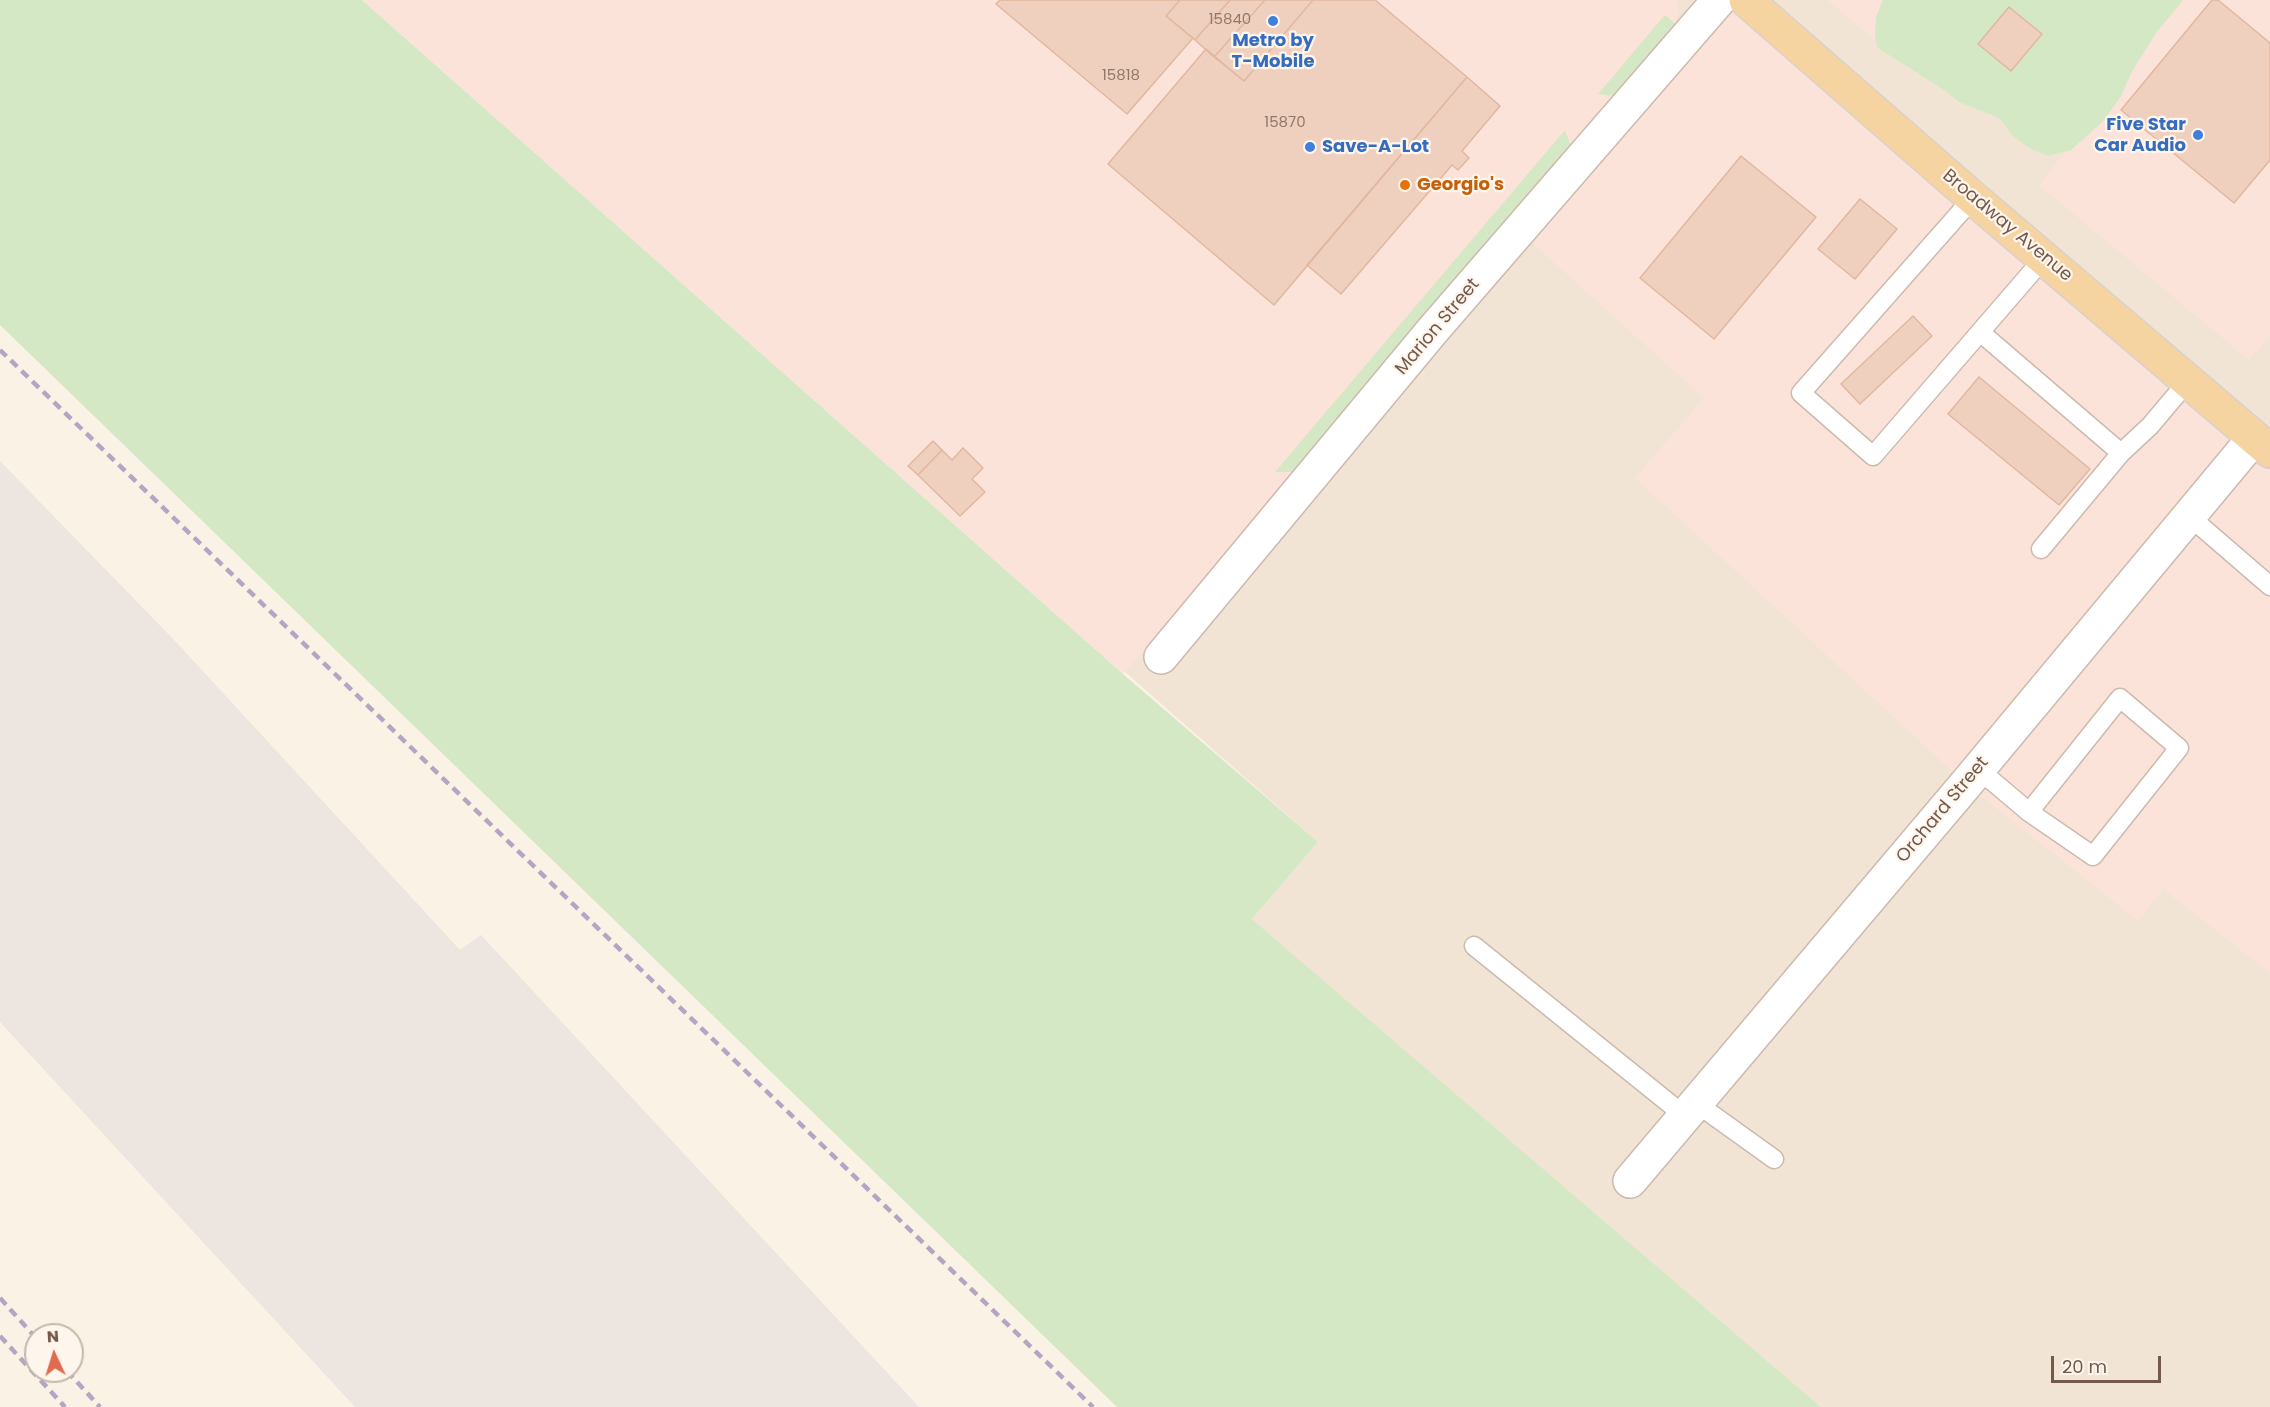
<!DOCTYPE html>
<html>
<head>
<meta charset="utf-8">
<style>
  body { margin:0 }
  #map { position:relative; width:2270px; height:1407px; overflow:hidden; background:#fbf2e6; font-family:Poppins,sans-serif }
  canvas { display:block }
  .north { position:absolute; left:24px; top:1323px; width:60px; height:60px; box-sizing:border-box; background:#fef6ec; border:2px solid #c6b7ac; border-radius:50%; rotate:356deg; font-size:16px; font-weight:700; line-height:24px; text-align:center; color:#73594c }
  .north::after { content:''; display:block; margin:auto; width:21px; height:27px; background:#df6c51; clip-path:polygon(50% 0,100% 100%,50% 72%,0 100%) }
  .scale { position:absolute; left:2051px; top:1356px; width:110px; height:27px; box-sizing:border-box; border:3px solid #73594c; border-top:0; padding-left:8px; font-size:18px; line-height:21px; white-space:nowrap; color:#73594c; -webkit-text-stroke:4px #fef6ec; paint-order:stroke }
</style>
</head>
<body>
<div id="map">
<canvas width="2270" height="1407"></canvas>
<div class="north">N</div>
<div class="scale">20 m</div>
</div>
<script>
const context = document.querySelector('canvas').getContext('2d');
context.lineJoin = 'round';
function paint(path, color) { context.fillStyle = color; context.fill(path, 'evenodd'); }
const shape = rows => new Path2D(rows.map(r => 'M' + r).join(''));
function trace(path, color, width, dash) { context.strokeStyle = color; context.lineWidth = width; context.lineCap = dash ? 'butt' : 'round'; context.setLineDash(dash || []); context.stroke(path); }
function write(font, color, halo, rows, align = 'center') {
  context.font = font + ' Poppins,sans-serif'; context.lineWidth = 4.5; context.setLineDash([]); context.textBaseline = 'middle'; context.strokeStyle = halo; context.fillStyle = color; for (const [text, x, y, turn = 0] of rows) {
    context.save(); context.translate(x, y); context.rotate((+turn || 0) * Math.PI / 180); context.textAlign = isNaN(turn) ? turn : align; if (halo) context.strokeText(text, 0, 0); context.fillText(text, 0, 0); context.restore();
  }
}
paint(shape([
  [363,0,2270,0,2270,1407,1821,1407,1252,919,1318,842]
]), '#f2e4d5');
paint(shape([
  [362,0,1677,0,1679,11,1675,24,1297,472,1123,674],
  [1718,0,1746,0,2270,451,2270,973,2163,889,2138,921,1966,784,1635,478,1704,398,1519,231],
  [1827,0,1883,0,1876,17,1875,40],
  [2183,0,2270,0,2270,336,2249,360,2039,185,2064,153,2085,139,2103,121,2121,96,2131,73,2156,33]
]), '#fbe3da');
paint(shape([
  [0,461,176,642,460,950,481,935,919,1407,355,1407,0,1022]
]), '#ece5e0');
paint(shape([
  [0,0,362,0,1123,674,1318,842,1252,919,1821,1407,1117,1407,0,325],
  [1883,0,2183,0,2156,33,2131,73,2121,96,2103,121,2071,150,2048,156,2029,148,2012,135,1999,118,1959,102,1947,92,1878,48,1875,40,1876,17],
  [1665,15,1675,24,1614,96,1598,94],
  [1565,130,1571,146,1297,472,1275,472]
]), '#d5e8c5');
const building = shape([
  [1000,0,1180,0,1166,16,1193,38,1127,114,996,4,1000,0],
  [1180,0,1230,0,1195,40,1166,16,1180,0],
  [1230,0,1265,0,1214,57,1195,40,1230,0],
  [1265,0,1313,0,1244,81,1214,57,1265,0],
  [1313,0,1375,0,1467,77,1274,305,1108,164,1206,49,1244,81,1313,0],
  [2212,0,2218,0,2270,43,2270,160,2234,203,2121,110,2212,0],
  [2009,7,2042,34,2011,71,1978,44,2009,7],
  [1467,77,1500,106,1462,151,1469,158,1458,170,1452,165,1341,294,1307,265,1467,77],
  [1741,156,1816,217,1714,339,1640,278,1741,156],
  [1860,199,1897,229,1855,279,1818,249,1860,199],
  [1913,316,1932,336,1860,404,1841,384,1913,316],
  [1979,377,2090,469,2059,505,1948,414,1979,377],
  [933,441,942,450,918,475,908,466,933,441],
  [963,448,983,468,972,479,985,492,960,516,918,475,942,450,952,460,963,448]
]);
paint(building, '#efd0bf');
trace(building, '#e1b7a0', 1.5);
const service = shape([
  [1973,198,1801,393,1873,456,2044,258],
  [1980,332,2121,453,2041,549],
  [2121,453,2150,426,2188,381],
  [2189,516,2270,586],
  [1978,769,2029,812,2093,856,2179,748,2120,698,2029,812],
  [1474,946,1685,1116],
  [1696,1103,1774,1159]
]);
const minor = shape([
  [1161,657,1433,330,1719,0],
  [1630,1181,1966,784,2254,438]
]);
const primary = shape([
  [1746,0,1973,198,2270,451]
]);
trace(service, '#ccbaad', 21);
trace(minor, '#ccbaad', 36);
trace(primary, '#d8d1cd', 36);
trace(service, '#fff', 18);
trace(minor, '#fff', 33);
trace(primary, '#f6d4a2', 33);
trace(shape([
  [0,350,1093,1407],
  [0,1298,36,1338],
  [0,1336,65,1407],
  [67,1371,100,1407]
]), '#b5a5c4', 4.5, [9, 6]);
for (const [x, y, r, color] of [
  [1273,21,6,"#3f7fe0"],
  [2198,135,6,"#3f7fe0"],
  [1310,147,6,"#3f7fe0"],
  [1405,185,6,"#e8710a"]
]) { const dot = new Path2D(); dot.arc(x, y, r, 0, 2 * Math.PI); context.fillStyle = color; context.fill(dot); trace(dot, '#fef6ec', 2); }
write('15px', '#927769', null, [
  ["15840",1230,20],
  ["15818",1121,76],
  ["15870",1285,123]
]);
write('bold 18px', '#366cbe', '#fef6ec', [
  ["Metro by",1273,41],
  ["T-Mobile",1273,62],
  ["Five Star",2186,125,"right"],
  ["Car Audio",2186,146,"right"],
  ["Save-A-Lot",1322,147,"left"]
]);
write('bold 18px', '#c56008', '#fef6ec', [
  ["Georgio's",1417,185]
], 'left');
write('18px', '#73594c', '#fef6ec', [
  ["Broadway Avenue",2007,226,40],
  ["Marion Street",1438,327,-50],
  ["Orchard Street",1943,810,-50]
]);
</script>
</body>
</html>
